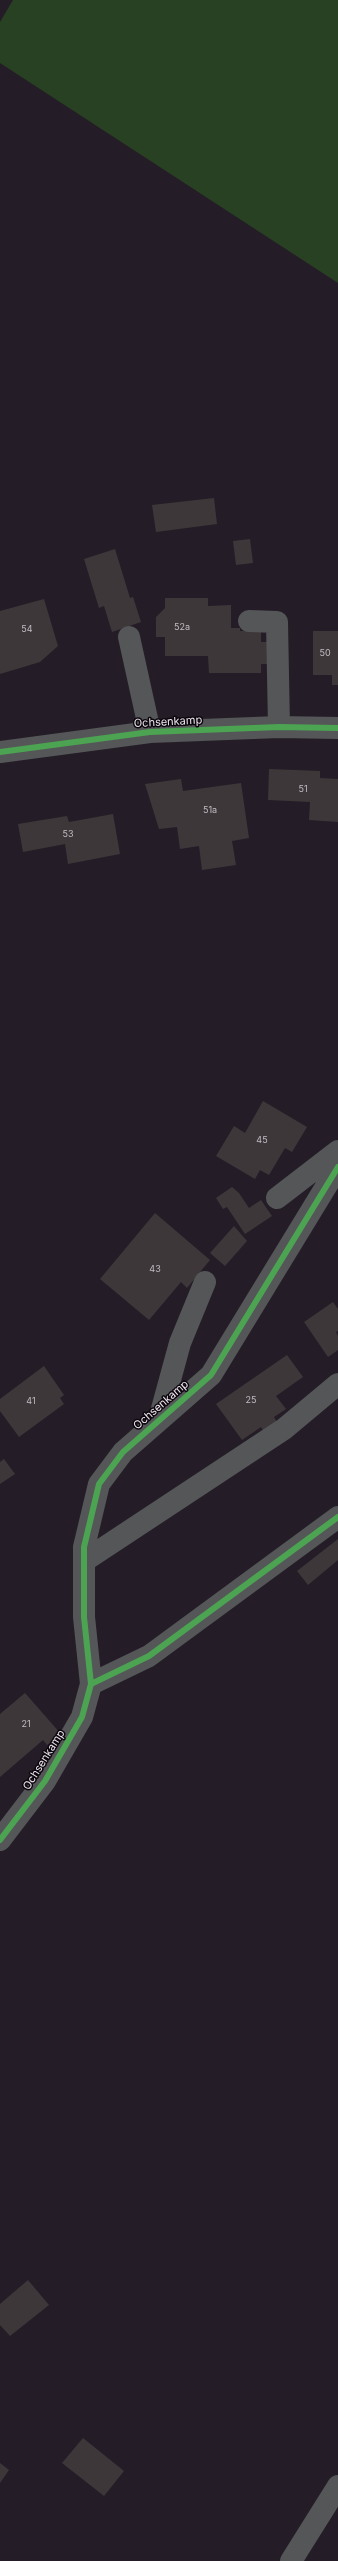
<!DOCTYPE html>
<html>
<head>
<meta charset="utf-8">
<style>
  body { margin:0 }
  canvas { display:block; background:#241c26 }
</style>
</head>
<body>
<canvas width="338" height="2561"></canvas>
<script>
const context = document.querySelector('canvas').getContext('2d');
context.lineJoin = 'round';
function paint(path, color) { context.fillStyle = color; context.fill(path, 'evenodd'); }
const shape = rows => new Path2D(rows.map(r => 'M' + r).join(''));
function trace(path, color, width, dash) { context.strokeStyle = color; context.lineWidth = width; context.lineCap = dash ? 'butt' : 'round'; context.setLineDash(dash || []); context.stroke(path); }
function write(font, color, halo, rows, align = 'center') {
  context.font = font + ' Inter,sans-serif'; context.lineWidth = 3; context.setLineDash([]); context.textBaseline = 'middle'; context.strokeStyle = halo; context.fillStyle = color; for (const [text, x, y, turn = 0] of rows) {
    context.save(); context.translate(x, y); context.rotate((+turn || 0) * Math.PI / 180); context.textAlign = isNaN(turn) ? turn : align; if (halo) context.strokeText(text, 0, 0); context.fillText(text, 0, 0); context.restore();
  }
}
paint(shape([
  [13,0,338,0,338,283,0,63,0,22]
]), '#284123');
paint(shape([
  [214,498,217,524,156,532,152,505],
  [250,539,253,563,236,565,233,541],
  [115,549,130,598,133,597,141,622,112,632,104,606,99,608,84,559],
  [165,598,208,598,208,606,231,605,231,628,240,628,240,631,261,631,261,642,269,642,270,664,261,664,261,673,209,673,208,656,165,656,165,637,156,637,156,617,165,608],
  [44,599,58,646,40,662,0,674,0,611],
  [313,631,338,631,338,685,332,685,332,675,313,675],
  [269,769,320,771,320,778,338,779,338,822,309,820,310,802,268,800],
  [181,779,183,791,241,783,249,838,232,841,236,865,202,870,199,846,180,849,177,827,159,829,145,784],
  [113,814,120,854,68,864,65,844,23,852,18,824,67,816,69,822],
  [263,1101,307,1127,292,1152,285,1148,269,1175,260,1170,255,1179,216,1156,234,1126,245,1133],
  [232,1187,239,1193,249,1208,261,1200,272,1216,245,1234,227,1207,223,1209,216,1198],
  [155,1213,210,1260,187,1288,181,1282,149,1320,100,1279],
  [234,1226,247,1241,225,1266,210,1253],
  [333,1302,338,1309,338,1331,336,1332,338,1336,338,1350,328,1357,304,1322],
  [287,1355,303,1377,276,1396,286,1409,274,1417,279,1426,266,1435,261,1427,242,1440,216,1404],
  [44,1366,64,1395,60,1398,64,1404,19,1437,0,1411,0,1399],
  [4,1459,15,1474,0,1484,0,1462],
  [338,1539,338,1560,308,1585,297,1571],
  [25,1693,61,1734,47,1745,43,1740,0,1777,0,1714],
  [28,2280,49,2305,10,2336,0,2325,0,2304],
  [83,2438,124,2471,104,2496,62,2463],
  [0,2463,9,2470,0,2483]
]), '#3d3739');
trace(shape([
  [249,621,277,622,279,727],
  [129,637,150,732],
  [0,752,150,732,279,727,338,728],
  [277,1198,338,1151],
  [159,1420,180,1343,205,1282],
  [84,1561,284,1429,338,1384],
  [91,1684,149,1656,338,1517],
  [0,1840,45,1781,82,1717,91,1684,84,1617,84,1547,99,1484,123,1452,211,1375,338,1167],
  [291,2561,338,2486]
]), '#545658', 22);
trace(shape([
  [0,752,150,732,279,727,338,728],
  [91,1684,149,1656,338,1517],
  [0,1840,45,1781,82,1717,91,1684,84,1617,84,1547,99,1484,123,1452,211,1375,338,1167]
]), '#4ca352', 6);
write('9px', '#c2bac3', null, [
  ["52a",182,627],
  ["54",27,629],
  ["50",325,653],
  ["51",303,789],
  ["51a",210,810],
  ["53",68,834],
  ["45",262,1140],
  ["43",155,1269],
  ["25",251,1400],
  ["41",31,1401],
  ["21",26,1724]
]);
write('11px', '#efe6f1', '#0c070d', [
  ["Ochsenkamp",168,722,-3],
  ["Ochsenkamp",161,1405,-41],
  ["Ochsenkamp",44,1760,-58]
]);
</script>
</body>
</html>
